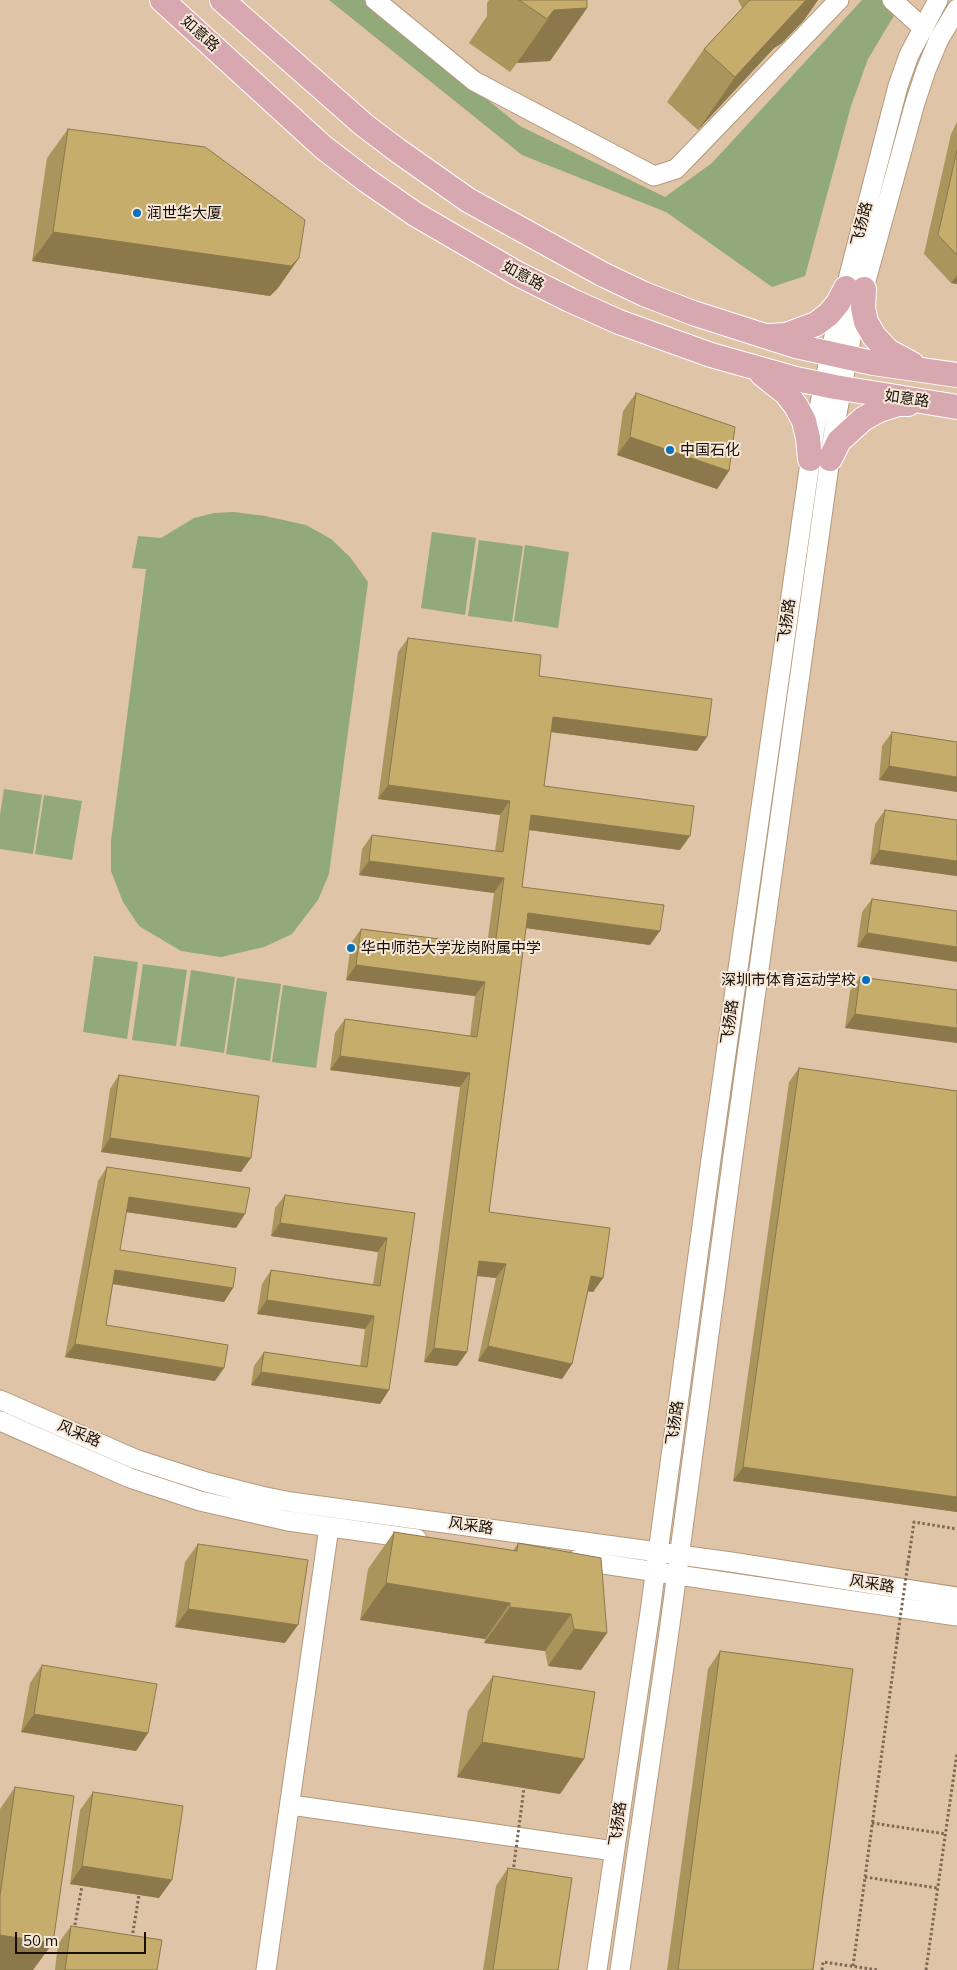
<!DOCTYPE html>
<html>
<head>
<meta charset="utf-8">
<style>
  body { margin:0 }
  #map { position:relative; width:957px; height:1970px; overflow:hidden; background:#e0c4a7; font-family:Mulish,sans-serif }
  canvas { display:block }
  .scale { position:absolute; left:15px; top:1932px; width:131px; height:22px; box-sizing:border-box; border:2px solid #180e05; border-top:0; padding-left:6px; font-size:15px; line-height:18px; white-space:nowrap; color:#180e05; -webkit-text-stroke:4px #f6e8d9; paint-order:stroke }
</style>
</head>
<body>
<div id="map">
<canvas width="957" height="1970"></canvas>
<div class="scale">50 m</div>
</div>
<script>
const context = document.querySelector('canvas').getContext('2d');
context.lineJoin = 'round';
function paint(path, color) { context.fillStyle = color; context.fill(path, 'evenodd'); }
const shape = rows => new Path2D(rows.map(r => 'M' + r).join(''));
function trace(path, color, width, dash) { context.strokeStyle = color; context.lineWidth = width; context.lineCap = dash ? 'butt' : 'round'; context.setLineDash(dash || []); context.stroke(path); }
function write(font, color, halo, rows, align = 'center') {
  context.font = font + ' Mulish,"Noto Sans SC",sans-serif'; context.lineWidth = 4; context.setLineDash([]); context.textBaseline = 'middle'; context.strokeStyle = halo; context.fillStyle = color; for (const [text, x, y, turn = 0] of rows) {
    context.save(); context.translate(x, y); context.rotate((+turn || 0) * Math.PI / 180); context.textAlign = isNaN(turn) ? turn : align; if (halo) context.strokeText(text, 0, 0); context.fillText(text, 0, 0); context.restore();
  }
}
paint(shape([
  [329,0,364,0,520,126,665,197,712,163,862,0,900,0,901,4,868,59,851,106,805,276,772,287,666,212,522,155],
  [234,512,265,516,306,525,331,539,350,557,368,582,329,874,318,900,292,934,264,947,221,957,181,951,139,926,123,902,111,871,111,841,146,569,132,568,138,536,161,538,194,518,214,513],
  [432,532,476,538,465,615,421,608],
  [479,540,523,546,512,622,468,616],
  [525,545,569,552,558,628,514,621],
  [4,789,42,795,33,854,0,849,0,815],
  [44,795,82,801,72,860,35,854],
  [94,956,138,962,127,1039,83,1032],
  [143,964,187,970,176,1046,132,1040],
  [191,970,235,977,224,1053,180,1046],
  [237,978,281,984,270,1061,226,1054],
  [283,985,327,992,316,1068,272,1062]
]), '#92a979');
const minor = shape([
  [375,0,474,81,654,176,676,169,839,0],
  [892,0,922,27],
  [0,1400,135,1459,206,1482,261,1496,291,1502,731,1562,957,1597],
  [0,1421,130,1478,200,1501,288,1521,417,1539],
  [576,1560,957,1616],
  [291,1805,614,1851],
  [266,1970,329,1527],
  [597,1970,650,1612,711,1159,815,427,837,322,898,86,909,55,938,0],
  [620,1970,669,1632,732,1163,834,430,853,328,915,103,926,70,939,39,957,9]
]);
const major = shape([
  [162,0,323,147,366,180,415,214,518,274,570,300,619,322,711,355,796,379,835,387,957,407],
  [222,0,364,125,397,150,468,200,602,274,644,294,693,313,796,346,873,363,957,375],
  [864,289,863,308,866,322,874,336,888,351,912,364],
  [769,336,786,335,816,324,829,314,838,303,846,288],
  [762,374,786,393,796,406,804,421,808,438,810,459],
  [830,459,839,441,863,419,879,410,898,404,908,404]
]);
trace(minor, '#b4997c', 21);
trace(major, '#fff', 26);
trace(shape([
  [908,1563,914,1522,957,1529],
  [872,1823,946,1834],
  [865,1877,937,1888],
  [74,1930,82,1886],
  [132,1938,139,1895],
  [853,1966,898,1634],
  [822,1970,823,1962,878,1970],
  [926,1970,957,1753]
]), '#7b6855', 3, [2.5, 2.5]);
trace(minor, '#fff', 19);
trace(major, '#d8a8b1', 24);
trace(shape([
  [897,1640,908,1563],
  [513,1872,524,1788]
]), '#7b6855', 3, [2.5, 2.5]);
paint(shape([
  [489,0,587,0,587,8,550,61,517,63,510,72,469,43,487,16,487,3],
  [738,0,818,0,804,20,782,43,774,48,698,130,667,102,704,49,742,8],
  [957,122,957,284,951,283,924,254,951,134],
  [68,129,299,258,278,288,270,296,32,261,47,158],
  [636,393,729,471,717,489,617,455,623,411],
  [408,638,539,676,697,751,551,732,544,786,680,850,529,830,522,887,650,945,526,928,489,1212,603,1278,593,1292,588,1291,572,1364,562,1379,478,1361,496,1278,477,1276,467,1352,457,1366,424,1362,460,1087,330,1070,335,1033,345,1019,470,1036,475,996,346,980,351,943,361,929,487,945,494,893,359,875,362,849,372,835,495,851,500,815,378,799,398,652],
  [892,732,957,742,879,780,882,746],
  [885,810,957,820,957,876,870,864,875,824],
  [872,899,957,911,857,947,862,912],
  [860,977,957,990,845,1028,850,991],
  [799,1068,957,1091,957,1512,733,1481,789,1082],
  [119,1075,241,1172,101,1152,110,1089],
  [107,1167,236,1228,126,1212,120,1250,233,1288,224,1302,113,1284,106,1325,215,1381,65,1357,98,1181],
  [285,1195,415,1213,389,1390,380,1404,251,1385,254,1366,264,1352,360,1366,365,1329,257,1314,262,1284,271,1270,373,1284,378,1252,271,1236,275,1208],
  [394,1532,513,1551,518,1543,607,1633,581,1670,548,1666,545,1651,484,1643,485,1639,360,1620,368,1569],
  [198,1544,285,1643,175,1627,185,1562],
  [720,1651,813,1970,667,1970,708,1669],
  [42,1665,148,1733,136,1751,21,1732,30,1683],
  [493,1676,584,1759,560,1794,457,1777,468,1711],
  [15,1787,0,1970,0,1809],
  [93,1792,159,1898,70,1884,80,1810],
  [508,1868,558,1970,483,1970,496,1886],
  [71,1926,157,1970,55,1970,58,1944]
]), '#aa955d');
paint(shape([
  [806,0,818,0,804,20,782,43,774,48,698,130,735,77],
  [587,8,550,61,517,63,554,10],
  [53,232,299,258,278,288,270,296,32,261],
  [957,275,957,284,951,283],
  [630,437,729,471,717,489,617,455],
  [553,717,707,737,697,751,543,731],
  [889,766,957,777,957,792,879,780],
  [388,785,510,801,500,815,378,799],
  [531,815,690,836,680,850,521,829],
  [879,850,957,861,957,876,870,864],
  [369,861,504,878,494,893,359,875],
  [528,913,660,931,650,945,518,927],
  [867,933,957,947,957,962,857,947],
  [356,965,485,982,475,996,346,980],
  [855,1014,957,1028,957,1043,845,1028],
  [340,1056,470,1073,460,1087,330,1070],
  [110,1138,251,1158,241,1172,101,1152],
  [129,1197,245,1214,236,1228,119,1211],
  [280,1223,387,1238,378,1252,271,1236],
  [479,1261,506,1264,496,1278,469,1275],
  [115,1270,233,1288,224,1302,106,1283],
  [591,1276,603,1278,593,1292,581,1290],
  [267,1300,374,1316,365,1329,257,1314],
  [75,1344,224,1368,215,1381,65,1357],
  [488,1346,572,1364,562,1379,478,1361],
  [434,1348,467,1352,457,1366,424,1362],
  [261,1372,389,1390,380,1404,251,1385],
  [743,1467,957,1497,957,1512,733,1481],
  [386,1583,510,1603,485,1639,360,1620],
  [510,1607,571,1614,545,1651,484,1643],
  [188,1609,298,1625,285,1643,175,1627],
  [574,1629,607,1633,581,1670,548,1666],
  [34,1714,148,1733,136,1751,21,1732],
  [482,1742,584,1759,560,1794,457,1777],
  [82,1866,172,1880,159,1898,70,1884],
  [0,1935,53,1943,33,1970,0,1970]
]), '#8b794c');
const building = shape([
  [519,0,587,0,587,8,554,10,547,19,519,0],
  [750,0,806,0,735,77,704,49,750,0],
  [68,129,205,147,305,220,299,258,291,266,53,232,68,129],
  [957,150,957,255,938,235,957,150],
  [636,393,735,427,729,471,630,437,636,393],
  [408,638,541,655,539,676,712,699,707,737,553,717,544,786,694,806,690,836,531,815,522,887,664,905,660,931,528,913,489,1212,610,1228,603,1278,591,1276,572,1364,488,1346,506,1264,479,1261,467,1352,434,1348,470,1073,340,1056,345,1019,477,1037,485,982,356,965,361,929,495,946,504,878,369,861,372,835,503,852,510,801,388,785,408,638],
  [892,732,957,742,957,777,889,766,892,732],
  [885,810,957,820,957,861,879,850,885,810],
  [872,899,957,911,957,947,867,933,872,899],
  [860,977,957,990,957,1028,855,1014,860,977],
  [799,1068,957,1091,957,1497,743,1467,799,1068],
  [119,1075,259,1096,251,1158,110,1138,119,1075],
  [107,1167,250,1188,245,1214,129,1197,120,1250,236,1268,233,1288,115,1270,106,1325,228,1345,224,1368,75,1344,107,1167],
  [285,1195,415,1213,389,1390,261,1372,264,1352,367,1367,374,1316,267,1300,271,1270,380,1286,387,1238,280,1223,285,1195],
  [394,1532,517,1551,518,1543,601,1558,607,1633,574,1629,571,1614,510,1607,510,1603,386,1583,394,1532],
  [198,1544,308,1560,298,1625,188,1609,198,1544],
  [720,1651,853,1669,813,1970,678,1970,720,1651],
  [42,1665,157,1684,148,1733,34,1714,42,1665],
  [493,1676,595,1692,584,1759,482,1742,493,1676],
  [15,1787,74,1796,53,1943,0,1935,0,1896,15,1787],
  [93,1792,183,1806,172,1880,82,1866,93,1792],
  [508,1868,572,1878,558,1970,493,1970,508,1868],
  [71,1926,162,1940,157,1970,65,1970,71,1926]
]);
paint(building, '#c6ad6c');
trace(building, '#8b794c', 1);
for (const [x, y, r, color] of [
  [137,213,5,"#0570bb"],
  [670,450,5,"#0570bb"],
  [351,948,5,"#0570bb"],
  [866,980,5,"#0570bb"]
]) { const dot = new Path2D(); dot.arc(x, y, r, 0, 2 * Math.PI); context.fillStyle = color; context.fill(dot); trace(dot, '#f6e8d9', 2); }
write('15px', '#180e05', '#f6e8d9', [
  ["如意路",200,34,42],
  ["飞扬路",862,224,-76],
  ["如意路",523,276,28],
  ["如意路",907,399,8],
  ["飞扬路",787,621,-82],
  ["飞扬路",730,1022,-82],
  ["飞扬路",675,1423,-82],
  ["风采路",79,1434,23],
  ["风采路",471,1526,8],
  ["风采路",872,1584,9],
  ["飞扬路",618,1824,-82]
]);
write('15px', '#180e05', '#f6e8d9', [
  ["润世华大厦",147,213],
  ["中国石化",680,450],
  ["华中师范大学龙岗附属中学",361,948],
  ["深圳市体育运动学校",856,980,"right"]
], 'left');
</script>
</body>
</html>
